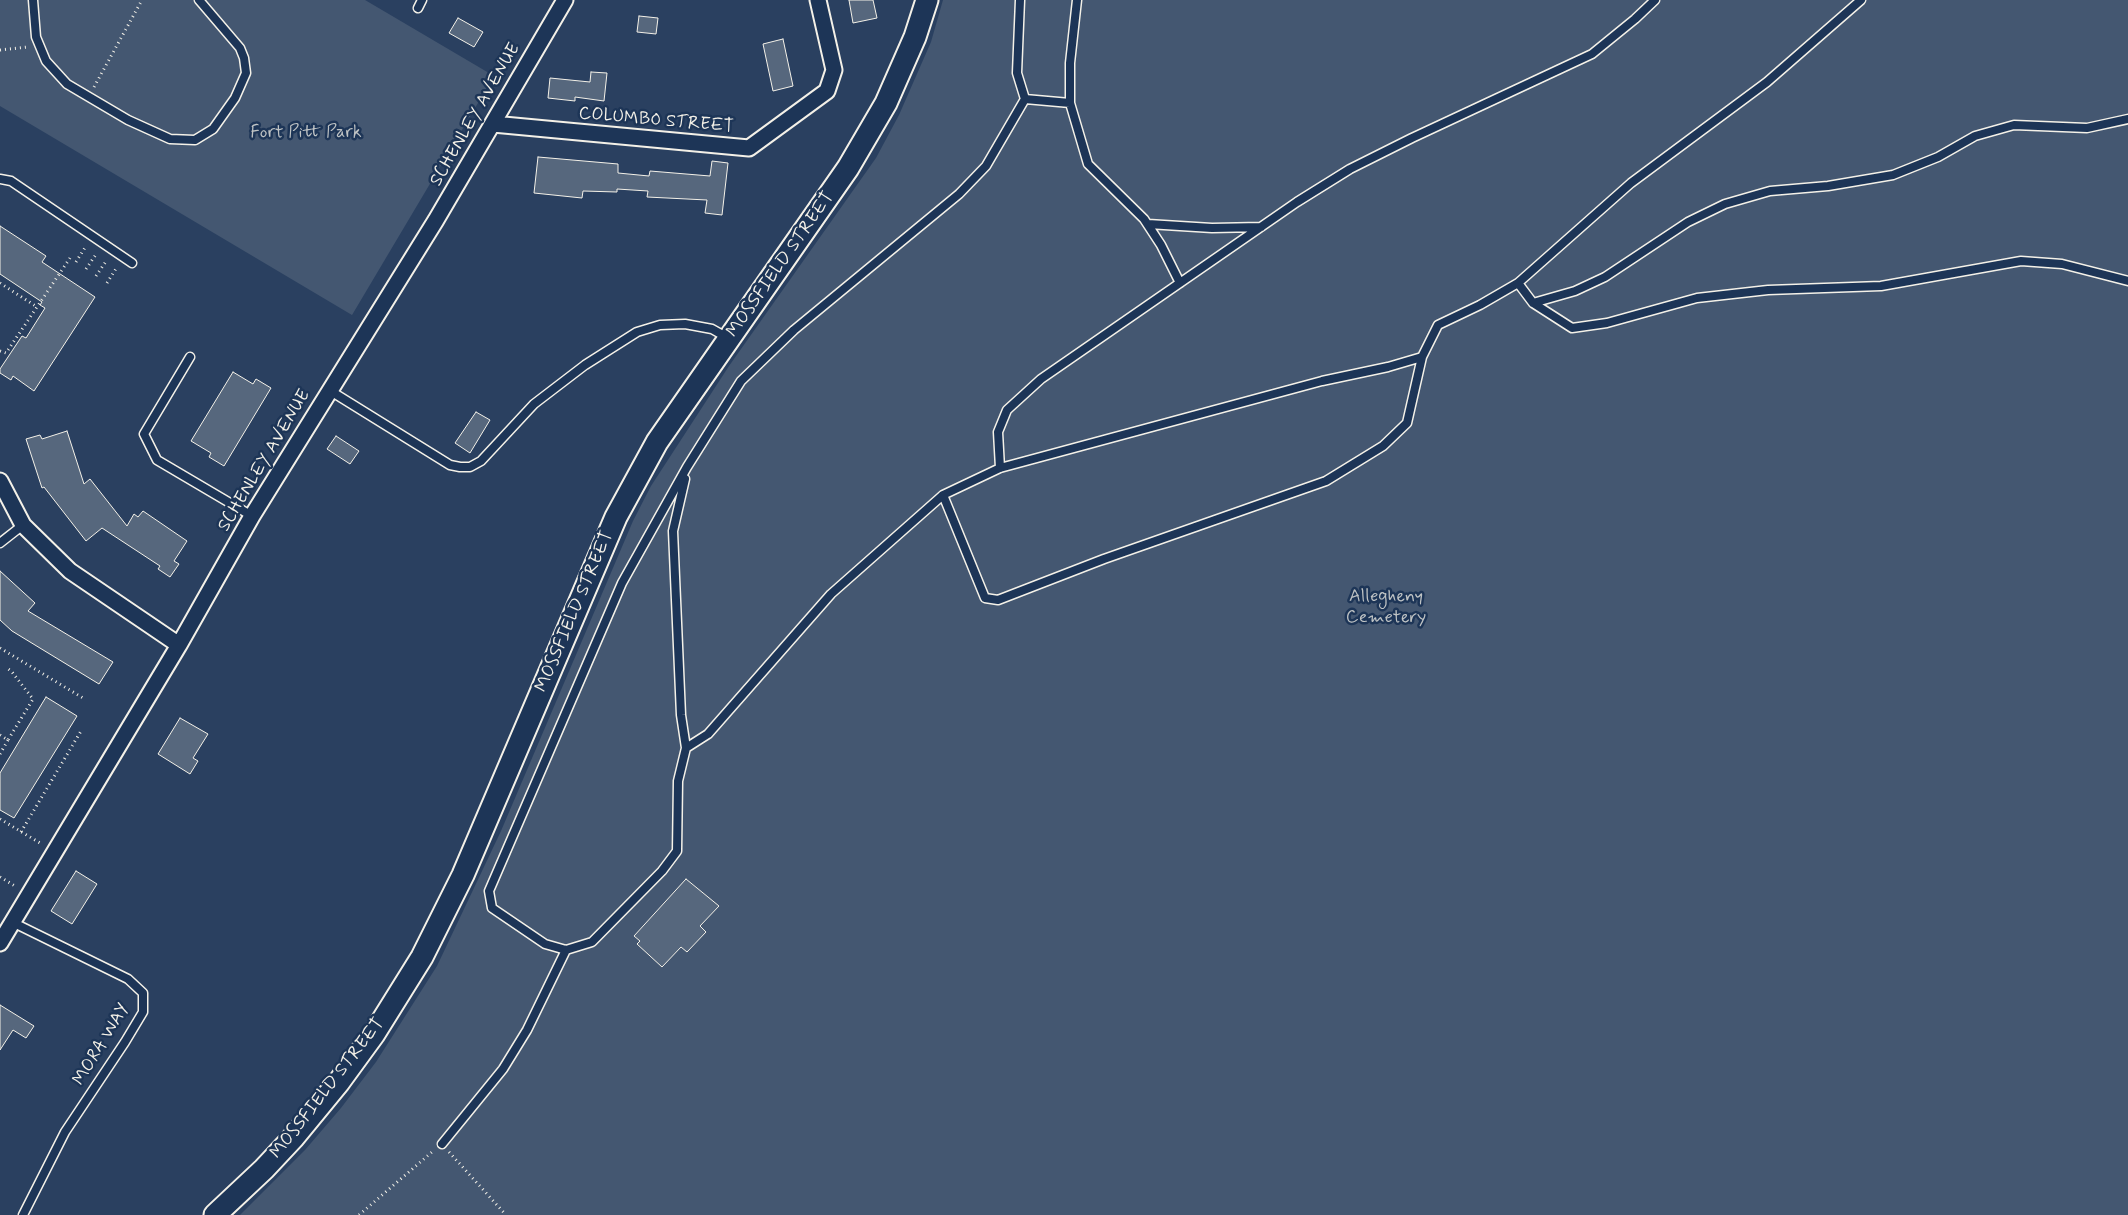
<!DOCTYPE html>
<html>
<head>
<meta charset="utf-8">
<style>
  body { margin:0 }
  canvas { display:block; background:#2a4060 }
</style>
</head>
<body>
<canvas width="2128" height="1215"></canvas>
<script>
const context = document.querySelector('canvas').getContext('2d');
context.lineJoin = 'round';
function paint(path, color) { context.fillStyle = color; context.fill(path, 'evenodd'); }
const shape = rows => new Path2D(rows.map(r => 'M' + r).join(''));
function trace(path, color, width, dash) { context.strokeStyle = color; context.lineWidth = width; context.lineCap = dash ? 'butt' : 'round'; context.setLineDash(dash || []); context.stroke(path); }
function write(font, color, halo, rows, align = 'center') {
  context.font = font + ' Mynerve,sans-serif'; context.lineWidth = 5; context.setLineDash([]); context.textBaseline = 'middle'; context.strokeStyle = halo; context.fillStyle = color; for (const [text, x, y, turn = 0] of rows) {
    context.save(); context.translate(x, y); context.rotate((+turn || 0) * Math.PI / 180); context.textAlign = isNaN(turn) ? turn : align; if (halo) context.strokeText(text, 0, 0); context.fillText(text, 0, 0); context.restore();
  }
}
paint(shape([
  [0,0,365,0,494,76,352,315,0,106],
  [943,0,2128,0,2128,1215,240,1215,305,1150,341,1108,376,1062,437,966,501,831,633,521,651,486,729,366,876,158,899,115,931,42]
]), '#445771');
const building = shape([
  [849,0,873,0,877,18,853,23,849,0],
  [639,16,658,18,656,34,637,32,639,16],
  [458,18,483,32,474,47,449,33,458,18],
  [783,39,793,86,773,91,763,44,783,39],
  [591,72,607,73,604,101,575,97,575,101,548,98,550,78,590,82,591,72],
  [538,157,618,164,618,173,649,176,650,171,710,176,712,161,728,163,722,215,705,213,707,200,647,197,648,191,617,189,617,192,583,191,582,198,534,193,538,157],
  [0,226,46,256,42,262,95,297,34,391,13,376,11,380,0,373,0,369,22,336,26,338,45,308,40,305,42,302,0,274,0,226],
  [233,372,253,384,256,379,271,388,224,466,209,457,211,453,191,441,233,372],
  [476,412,490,420,470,453,455,443,476,412],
  [67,431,84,484,90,479,127,526,134,514,138,517,143,511,187,541,174,561,179,564,170,577,158,569,160,566,102,528,86,541,44,487,42,488,26,439,40,435,42,439,67,431],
  [336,436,359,451,350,464,327,449,336,436],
  [0,571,35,603,28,611,113,662,99,684,12,631,0,620,0,571],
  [46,697,77,716,14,818,0,810,0,773,46,697],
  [180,718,208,734,193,758,198,761,190,774,158,754,180,718],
  [76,871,97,884,72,924,51,911,76,871],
  [686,879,719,906,700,926,706,932,687,952,681,947,662,967,637,944,640,941,634,936,686,879],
  [0,1005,34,1026,26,1038,13,1030,0,1050,0,1005]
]);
paint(building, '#56677d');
trace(building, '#f4f1e8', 1);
const lane = shape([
  [33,0,36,37,46,61,67,84,128,120,170,139,195,140,213,129,235,98,246,73,244,58,240,48,199,0],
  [1020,0,1017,73,1025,99,986,166,959,194,794,330,741,381,687,467,622,583,489,891,492,908,545,944,566,950,592,942,662,871,677,851,678,781,686,748,708,734,831,594,943,495,1000,468,1322,381,1388,367,1422,357,1438,325,1480,305,1518,283,1631,183,1767,82,1861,0],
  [1077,0,1070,63,1070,103,1088,164,1144,219,1161,245,1180,283],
  [418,8,422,0],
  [1025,99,1070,103],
  [0,179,11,181,132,263],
  [1148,224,1212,228,1261,227],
  [1518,283,1533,303,1572,328,1607,323,1697,298,1768,290,1881,286,2021,261,2062,264,2128,281],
  [1533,303,1575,291,1605,277,1688,222,1725,204,1770,191,1828,186,1893,175,1938,157,1975,136,2014,125,2087,128,2128,119],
  [190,357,144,434,157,460,252,516],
  [329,390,450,465,460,467,470,467,481,461,534,404,585,365,637,332,660,325,685,324,712,329,728,338],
  [1000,468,998,432,1007,410,1041,379,1297,202,1350,169,1412,138,1592,54,1635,19,1655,0],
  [685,479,673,531,681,715,686,748],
  [943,495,985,598,998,600,1104,559,1326,481,1383,446,1407,423,1422,357],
  [0,543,23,525],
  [12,922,128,979,143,993,143,1012,125,1042,65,1132,23,1215],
  [442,1144,503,1069,527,1030,566,950]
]);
const street = shape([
  [493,124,749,148,827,91,834,70,818,0],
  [0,481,23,525,70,571,179,645],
  [0,943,179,645,252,516,436,220,565,0]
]);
const secondary = shape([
  [215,1215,264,1169,293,1138,339,1082,374,1034,422,957,463,875,616,517,657,442,848,168,886,103,915,37,927,0]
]);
trace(lane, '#f4f1e8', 11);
trace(street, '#f4f1e8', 19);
trace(secondary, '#f4f1e8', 25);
trace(shape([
  [0,50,28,47],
  [94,87,142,0],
  [76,262,86,246],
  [86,269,97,253],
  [96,276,107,260],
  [0,283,37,307],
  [107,283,117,267],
  [0,351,6,353,70,258],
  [0,648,83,698],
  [0,735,8,740,33,699,12,672,7,668],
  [0,754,8,740],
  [0,819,40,843],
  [21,832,81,731],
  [0,877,15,886],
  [449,1152,506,1215],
  [359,1215,432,1152]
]), '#f4f1e8', 3, [1, 4]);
trace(lane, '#1d3557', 8);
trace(street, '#1d3557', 15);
trace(secondary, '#1d3557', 21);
write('18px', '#f4f1e8', '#1d3557', [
  ["SCHENLEY AVENUE",476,115,-60],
  ["COLUMBO STREET",656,121,5],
  ["MOSSFIELD STREET",781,265,-55],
  ["SCHENLEY AVENUE",265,461,-59],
  ["MOSSFIELD STREET",575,612,-67],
  ["MORA WAY",102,1045,-59],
  ["MOSSFIELD STREET",328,1089,-52]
]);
write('18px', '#bfc3c4', '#1d3557', [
  ["Fort Pitt Park",306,133],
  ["Allegheny",1386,597],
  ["Cemetery",1386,618]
]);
</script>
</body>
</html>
